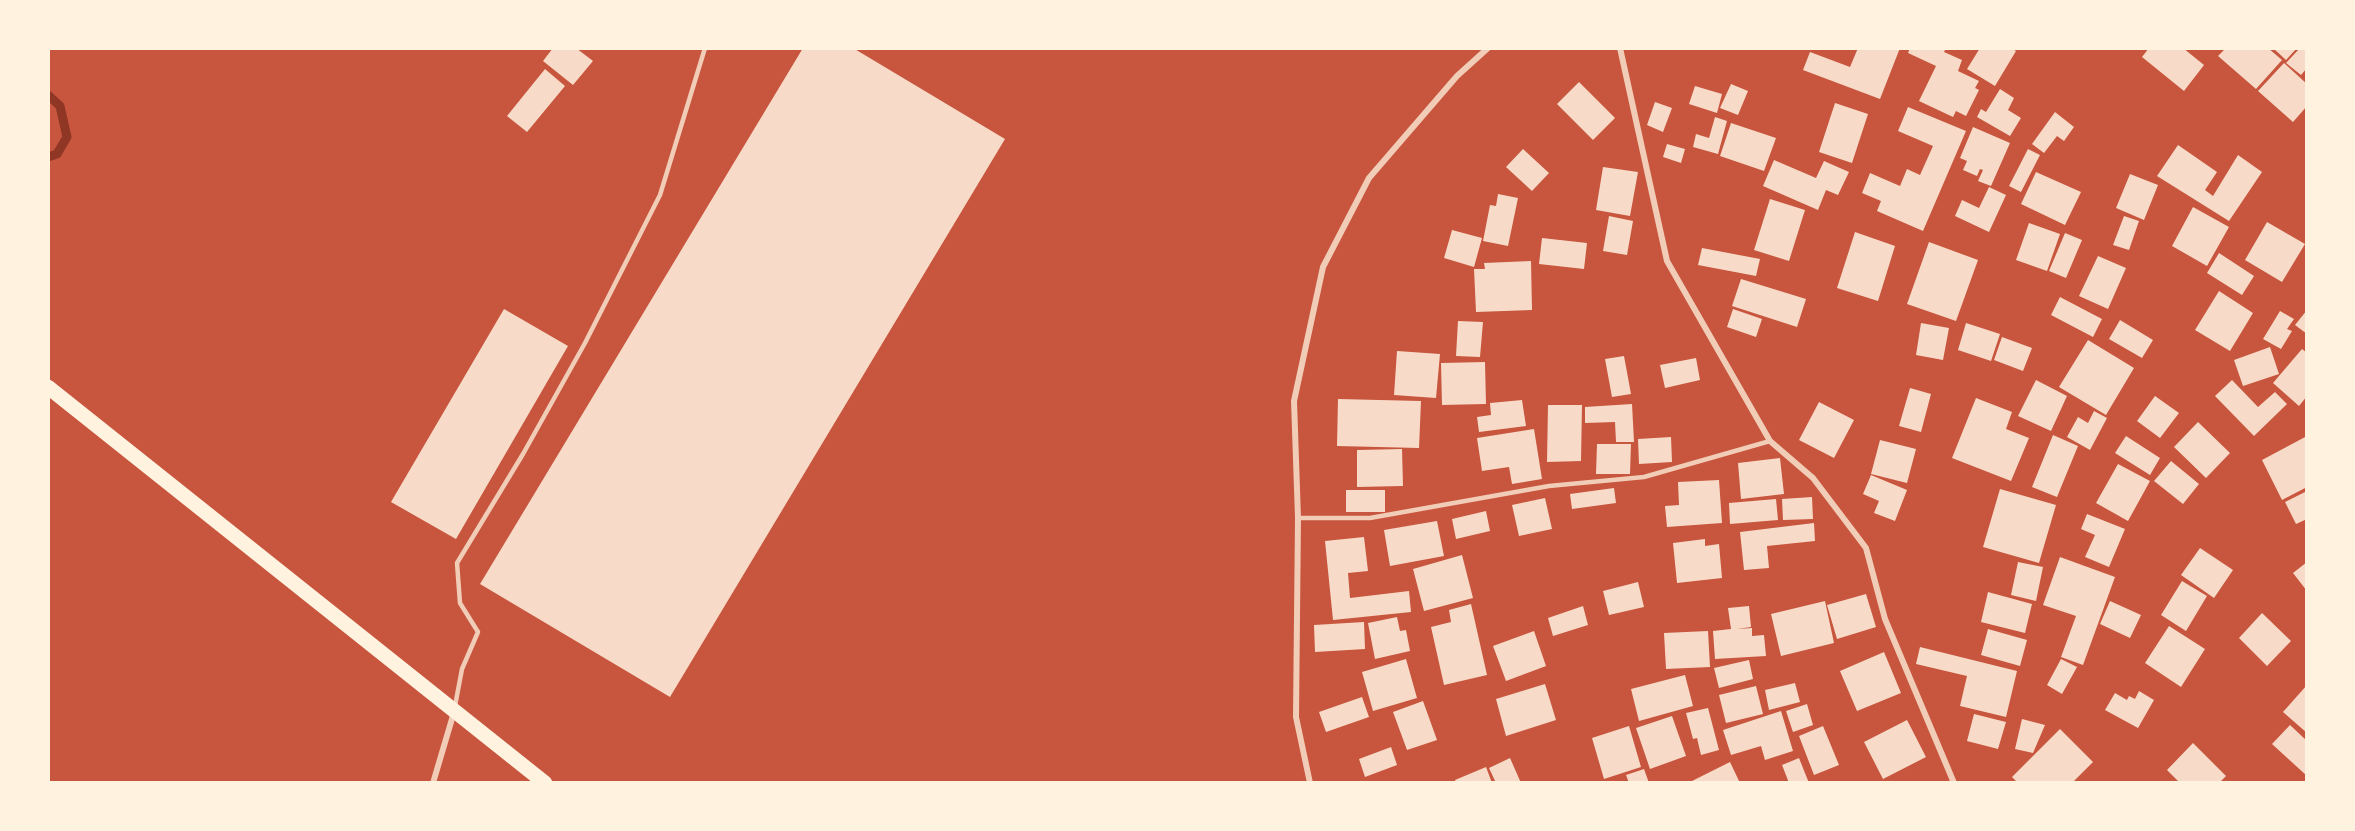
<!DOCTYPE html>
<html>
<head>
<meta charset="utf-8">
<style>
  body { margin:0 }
  #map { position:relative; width:2355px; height:831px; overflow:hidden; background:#c8553d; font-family:"Source Sans 3",sans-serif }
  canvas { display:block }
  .frame { position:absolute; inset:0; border:50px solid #fff3e0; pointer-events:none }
</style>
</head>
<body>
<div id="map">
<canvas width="2355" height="831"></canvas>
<div class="frame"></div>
</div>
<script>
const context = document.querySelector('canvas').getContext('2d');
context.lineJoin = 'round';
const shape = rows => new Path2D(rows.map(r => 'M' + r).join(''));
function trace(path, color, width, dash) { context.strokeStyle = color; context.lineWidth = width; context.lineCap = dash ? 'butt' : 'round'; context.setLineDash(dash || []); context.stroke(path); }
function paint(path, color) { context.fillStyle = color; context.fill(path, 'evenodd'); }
trace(shape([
  [48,95,60,106,67,137,57,154,48,157]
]), '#8f3625', 9);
paint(shape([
  [553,48,576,48,593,61,573,85,543,61],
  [803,48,853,48,1005,139,670,697,480,584],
  [1858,48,1900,48,1880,99,1803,70,1810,52,1850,67],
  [1910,48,1946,48,1944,52,1962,60,1958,71,1979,81,1975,88,1979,90,1966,116,1956,111,1953,117,1919,101,1936,66,1908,53],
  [1980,48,2011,48,2016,51,1995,86,1967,69],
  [2149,48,2183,48,2204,65,2184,91,2142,57],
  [2226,48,2268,48,2282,60,2256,89,2218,56],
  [2273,48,2297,48,2286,60],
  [2300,48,2307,48,2307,68,2301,75,2286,63],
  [2284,63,2307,84,2307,106,2293,122,2258,91],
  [545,69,565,86,527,132,507,116],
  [1579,82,1615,118,1593,140,1557,104],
  [1731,84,1748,91,1738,115,1720,108],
  [1695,86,1722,94,1717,113,1689,104],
  [2000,89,2014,98,2008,110,2021,118,2010,136,1977,117,1981,109,1986,112],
  [1655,102,1672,108,1663,132,1647,125],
  [1835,103,1868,114,1852,163,1819,152],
  [1908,107,1966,131,1923,231,1877,211,1881,201,1862,193,1870,173,1900,186,1907,169,1920,175,1933,146,1898,131],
  [2055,112,2074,127,2064,141,2057,136,2044,153,2032,144],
  [1715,117,1727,121,1718,154,1693,147,1696,134,1709,138],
  [1731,123,1776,138,1764,171,1720,156],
  [1973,127,2010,143,1991,186,1978,181,1983,170,1980,169,1977,176,1963,170,1967,161,1960,158],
  [1667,144,1685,149,1681,163,1663,157],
  [2178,145,2217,172,2205,190,2213,196,2238,155,2262,172,2229,221,2157,176],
  [1523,149,1549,173,1532,191,1506,167],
  [2028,149,2040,155,2021,192,2009,186],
  [1774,160,1816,178,1824,161,1849,172,1838,195,1826,190,1818,210,1763,186],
  [1603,167,1638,172,1630,216,1596,210],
  [2036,172,2081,192,2065,225,2021,204],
  [2130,174,2158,185,2144,220,2116,208],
  [1989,187,2006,195,1989,232,1955,216,1962,200,1979,208],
  [1498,194,1518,198,1508,246,1483,241,1490,205,1496,206],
  [1770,199,1805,210,1789,261,1754,250],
  [2193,207,2229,227,2207,266,2172,246],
  [1609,216,1633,221,1627,255,1603,251],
  [2124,216,2139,221,2129,250,2113,245],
  [2267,222,2305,244,2282,282,2245,260],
  [2029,223,2060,234,2047,271,2016,260],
  [1452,230,1482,238,1474,267,1444,258],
  [1855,232,1895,246,1878,301,1837,288],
  [2065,233,2082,240,2066,278,2049,271],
  [1542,238,1587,243,1584,269,1539,264],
  [1929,242,1978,260,1956,321,1907,304],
  [1702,248,1760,259,1756,276,1698,265],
  [2219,253,2254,276,2242,295,2207,273],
  [2098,256,2126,268,2108,309,2079,296],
  [1531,261,1532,310,1476,312,1474,269,1485,269,1484,263],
  [1741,279,1806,299,1797,327,1732,306],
  [2219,291,2253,313,2230,351,2195,330],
  [2060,297,2102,319,2093,337,2051,315],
  [504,309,568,346,456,539,391,502],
  [1733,309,1762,319,1756,337,1727,327],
  [2307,310,2307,334,2295,325],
  [2280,311,2294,319,2287,329,2292,331,2281,349,2263,339],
  [2120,320,2153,340,2142,358,2109,339],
  [1458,321,1483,322,1480,357,1456,356],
  [1921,323,1949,328,1943,360,1916,355],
  [1966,323,2000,334,1991,361,1958,350],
  [2002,337,2032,348,2023,371,1994,360],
  [2088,340,2134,368,2106,415,2059,387],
  [2270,347,2279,374,2243,386,2234,360],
  [2302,349,2307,353,2307,396,2299,406,2273,383],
  [1397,351,1440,354,1436,398,1394,395],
  [1624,356,1631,394,1612,397,1605,359],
  [1696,358,1700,380,1665,388,1660,365],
  [1485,362,1486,404,1442,405,1441,363],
  [2036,380,2067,396,2051,431,2018,416],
  [2232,380,2258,407,2275,392,2287,404,2254,436,2215,396],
  [1910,388,1931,394,1921,432,1899,426],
  [2155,396,2179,413,2160,438,2137,421],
  [1976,398,2012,412,2006,429,2029,438,2011,481,1952,458],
  [1338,399,1421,401,1419,448,1337,446],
  [1522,400,1526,426,1479,432,1477,417,1491,415,1490,403],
  [1819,402,1854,420,1834,458,1799,440],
  [1632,404,1634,442,1616,442,1615,422,1585,423,1585,407],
  [1548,405,1582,405,1581,461,1547,462],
  [2094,411,2107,418,2090,450,2067,437,2078,417,2088,423],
  [2198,422,2230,453,2206,478,2174,447],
  [1534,429,1542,479,1512,484,1509,467,1482,471,1477,438],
  [2053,435,2078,446,2057,497,2032,487],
  [2126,436,2160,458,2150,475,2115,453],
  [2307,436,2307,487,2282,500,2262,460],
  [1671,437,1672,462,1639,464,1638,439],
  [1880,440,1916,449,1907,483,1871,474],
  [1597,444,1631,444,1630,474,1596,474],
  [1402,449,1403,486,1357,487,1357,450],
  [1780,458,1784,494,1741,499,1738,463],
  [2171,461,2199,484,2183,504,2154,481],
  [2118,464,2150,481,2128,521,2096,503],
  [1871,475,1907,490,1895,521,1874,513,1879,501,1863,494],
  [1719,480,1722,523,1667,527,1665,506,1679,505,1678,482],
  [1614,488,1616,503,1572,509,1570,494],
  [2000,489,2056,505,2039,563,1983,547],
  [1346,490,1385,490,1385,512,1346,512],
  [2307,491,2307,519,2296,524,2285,502],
  [1812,497,1813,519,1783,520,1782,499],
  [1545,498,1552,529,1519,536,1512,505],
  [1776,499,1778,520,1730,524,1729,503],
  [1486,511,1490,531,1456,539,1452,519],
  [2087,514,2125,529,2109,567,2085,557,2095,535,2081,529],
  [1437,521,1444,556,1390,566,1384,530],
  [1814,523,1815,541,1767,546,1769,568,1744,570,1740,532],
  [1364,537,1368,571,1348,573,1350,598,1409,591,1411,612,1333,620,1325,541],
  [1705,539,1705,546,1719,544,1722,578,1677,583,1673,543],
  [2200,548,2233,570,2214,598,2181,575],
  [1462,555,1473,598,1424,611,1413,569],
  [2060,557,2115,577,2083,665,2061,657,2076,616,2043,605],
  [2018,562,2043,567,2036,601,2011,595],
  [2307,562,2307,591,2293,573],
  [2182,581,2207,596,2186,631,2161,615],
  [1638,582,1644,607,1609,615,1603,591],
  [1988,592,2032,604,2025,633,1981,622],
  [1866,594,1876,627,1837,639,1827,605],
  [1825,601,1834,643,1781,656,1771,614],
  [2110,601,2141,615,2130,638,2100,624],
  [1471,604,1487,675,1444,685,1431,627,1451,622,1449,610],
  [1583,606,1588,625,1553,636,1548,618],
  [1749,606,1751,627,1737,629,1752,628,1752,636,1764,635,1766,656,1715,659,1713,631,1731,629,1728,608],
  [2262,613,2291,641,2267,666,2239,638],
  [1397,617,1400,631,1406,630,1410,651,1375,659,1368,623],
  [1364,622,1365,649,1315,652,1314,625],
  [2169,626,2205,649,2181,687,2145,663],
  [1988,629,2027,640,2020,666,1981,655],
  [1534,631,1546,666,1506,681,1493,646],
  [1708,631,1710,667,1666,669,1664,633],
  [1920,647,2017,671,2006,717,1960,706,1967,676,1916,664],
  [1884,652,1901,693,1857,711,1840,671],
  [1406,659,1417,698,1373,711,1362,672],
  [2061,659,2077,667,2062,694,2047,685],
  [1749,660,1753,679,1719,688,1714,668],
  [1685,675,1693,706,1639,721,1631,689],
  [1795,683,1800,702,1769,710,1765,690],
  [1545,684,1556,720,1506,736,1496,699],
  [2307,685,2307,733,2283,712],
  [1756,686,1763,714,1726,723,1719,695],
  [2139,691,2154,700,2138,728,2105,710,2115,693,2127,700,2129,696,2135,699],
  [1362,697,1369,717,1326,732,1319,712],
  [1423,701,1437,740,1407,750,1393,712],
  [1807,704,1813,725,1793,732,1786,711],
  [1708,708,1719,750,1701,755,1697,738,1693,739,1686,713],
  [1781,711,1793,751,1765,760,1761,746,1731,755,1723,730],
  [1974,714,2006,722,1998,749,1967,741],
  [1672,716,1686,756,1650,769,1636,728],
  [2022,719,2045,725,2033,753,2015,749],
  [1907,720,1926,757,1883,779,1864,742],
  [2290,725,2307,741,2307,776,2272,744],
  [1629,726,1641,767,1604,779,1592,738],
  [1823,726,1839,765,1814,775,1799,736],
  [2060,729,2093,762,2072,783,2018,783,2012,777],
  [2193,743,2226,776,2219,783,2180,783,2167,770],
  [1391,747,1397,765,1365,777,1359,759],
  [1510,758,1521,783,1496,783,1489,768],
  [1799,758,1809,783,1789,783,1782,765],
  [1730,762,1740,783,1688,783],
  [1486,767,1492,783,1456,783,1455,780],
  [1644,769,1649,783,1629,783,1626,775]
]), '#f7dbc8');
trace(shape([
  [1298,518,1370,518,1549,486,1644,477,1770,441],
  [455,706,462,669,478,632,460,603,457,563,523,454,585,343,660,195,705,48]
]), '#f1ccb7', 4.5);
trace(shape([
  [1620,48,1667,261,1770,441,1813,478,1866,548,1885,619,1954,783],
  [433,783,454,712],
  [1310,783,1296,717,1298,518,1294,401,1323,267,1369,178,1457,76,1488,48]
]), '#f1ccb7', 6);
trace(shape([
  [48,387,545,783]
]), '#fff3e0', 15);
</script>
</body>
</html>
